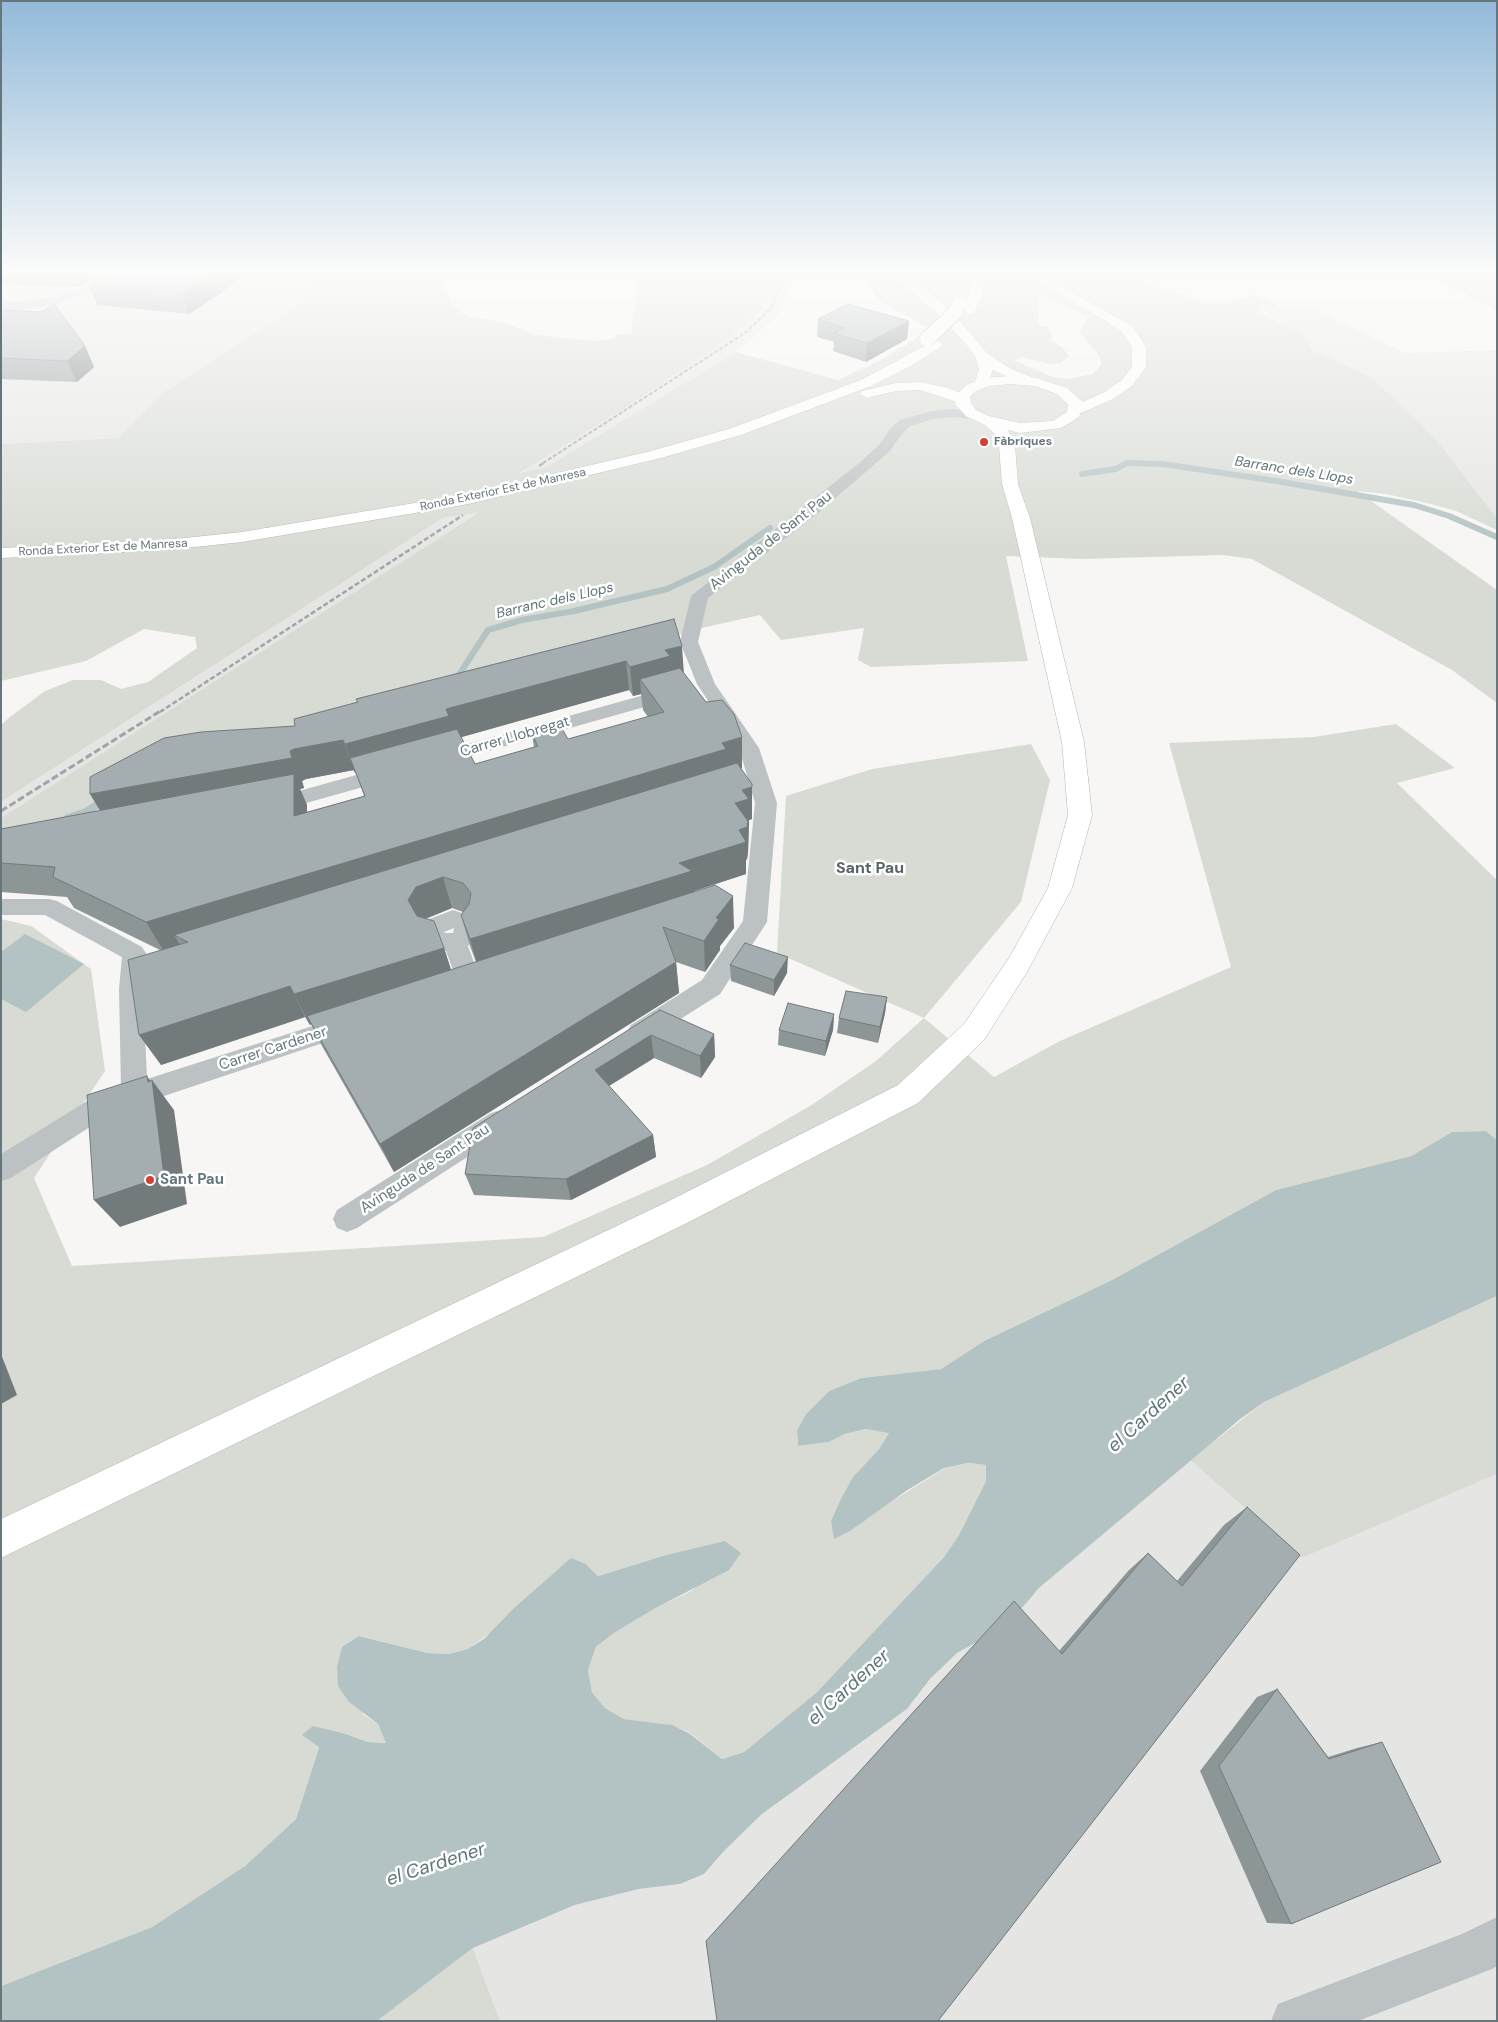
<!DOCTYPE html>
<html>
<head>
<meta charset="utf-8">
<style>
  body { margin:0 }
  #map { position:relative; width:1498px; height:2022px; overflow:hidden; background:#f7f6f4; font-family:"DM Sans",sans-serif }
  canvas { display:block }
  .frame { position:absolute; inset:0; border:2px solid #65777c; pointer-events:none }
</style>
</head>
<body>
<div id="map">
<canvas width="1498" height="2022"></canvas>
<div class="frame"></div>
</div>
<script>
const context = document.querySelector('canvas').getContext('2d');
context.lineJoin = 'round';
function paint(path, color) { context.fillStyle = color; context.fill(path, 'evenodd'); }
const shape = rows => new Path2D(rows.map(r => 'M' + r).join(''));
function trace(path, color, width, dash) { context.strokeStyle = color; context.lineWidth = width; context.lineCap = dash ? 'butt' : 'round'; context.setLineDash(dash || []); context.stroke(path); }
function write(font, color, halo, rows, align = 'center') {
  context.font = font + ' "DM Sans",sans-serif'; context.lineWidth = 5; context.setLineDash([]); context.textBaseline = 'middle'; context.strokeStyle = halo; context.fillStyle = color; for (const [text, x, y, turn = 0] of rows) {
    context.save(); context.translate(x, y); context.rotate((+turn || 0) * Math.PI / 180); context.textAlign = isNaN(turn) ? turn : align; if (halo) context.strokeText(text, 0, 0); context.fillText(text, 0, 0); context.restore();
  }
}
paint(shape([
  [1,273,321,273,298,305,164,392,118,438,1,444],
  [778,273,792,273,793,277,779,315,736,352,546,467,517,473,619,412,717,347,779,278],
  [1278,306,1310,306,1405,353,1497,350,1497,518,1434,437,1371,377,1310,349,1308,339,1259,309],
  [482,511,131,736,1,818,1,802,443,518],
  [1190,1460,1302,1558,1497,1474,1497,2021,500,2021,473,1948,575,1905,639,1889,680,1884,704,1874,724,1851,762,1814,907,1709,930,1679,957,1653,988,1636,1016,1615,1039,1588]
]), '#e5e6e4');
paint(shape([
  [321,273,436,273,454,306,467,316,505,323,536,335,595,341,613,339,618,334,631,334,636,298,635,273,778,273,779,278,759,312,717,347,619,412,519,473,546,467,736,352,838,380,879,361,914,340,927,327,878,300,863,273,1071,273,1085,276,1091,273,1117,273,1207,303,1230,303,1252,295,1260,297,1278,306,1259,309,1260,312,1305,336,1308,339,1310,349,1371,377,1434,437,1497,518,1497,530,1456,511,1431,504,1386,494,1357,491,1497,590,1497,703,1452,670,1252,559,1223,555,1081,559,1006,556,1028,661,871,667,858,660,864,628,781,640,760,615,706,627,438,706,175,768,83,818,1,843,1,818,480,512,443,518,1,802,1,725,10,717,45,691,73,680,101,680,121,689,148,682,197,648,195,637,144,629,86,661,1,681,1,444,118,438,164,392,298,305],
  [1044,295,1087,317,1080,332,1100,357,1101,365,1093,374,1067,379,1053,377,1013,360,1023,357,1049,364,1060,363,1069,356,1062,347,1051,341,1052,335,1048,327,1038,325,1039,298],
  [1418,273,1497,273,1497,311,1460,291],
  [1396,724,1455,768,1397,783,1497,880,1497,1140,1486,1131,1452,1132,1411,1156,1276,1190,1110,1281,984,1341,941,1369,861,1378,829,1391,806,1414,797,1430,798,1446,829,1442,845,1434,866,1429,890,1432,879,1449,853,1477,831,1521,884,1506,945,1468,968,1463,986,1465,986,1481,959,1535,944,1557,816,1693,744,1752,722,1759,689,1732,671,1725,624,1719,605,1708,592,1692,588,1670,596,1647,614,1633,654,1609,691,1591,740,1553,724,1542,666,1555,598,1576,586,1564,468,1649,449,1654,428,1653,360,1636,363,1714,378,1724,387,1743,368,1742,346,1734,319,1746,296,1819,245,1866,152,1927,1,1986,1,919,31,926,91,969,105,1071,34,1178,72,1266,543,1237,707,1165,810,1106,876,1061,924,1018,777,953,786,796,872,769,1031,744,1050,780,1021,902,924,1018,994,1077,1060,1041,1231,967,1169,743,1314,737],
  [1497,1296,1497,1474,1302,1558,1190,1460,1264,1402],
  [473,1948,500,2021,377,2021]
]), '#d8dbd4');
paint(shape([
  [25,934,84,964,26,1012,1,999,1,952],
  [1486,1131,1497,1140,1497,1296,1264,1402,1239,1420,1039,1588,1016,1615,988,1636,957,1653,930,1679,907,1709,762,1814,724,1851,704,1874,680,1884,639,1889,575,1905,473,1948,377,2021,1,2021,1,1986,152,1927,245,1866,296,1819,319,1747,302,1735,313,1726,346,1734,368,1742,386,1743,378,1724,349,1702,338,1686,337,1667,342,1647,359,1636,428,1653,449,1654,468,1649,485,1638,513,1609,571,1558,586,1564,598,1576,666,1555,725,1541,741,1553,729,1570,654,1609,614,1633,596,1647,588,1670,592,1692,605,1708,624,1719,672,1725,689,1733,722,1759,744,1752,816,1693,944,1557,959,1535,986,1481,986,1465,968,1463,944,1468,906,1491,850,1531,834,1539,831,1521,841,1499,853,1477,879,1449,889,1433,866,1429,845,1434,829,1442,798,1446,797,1430,806,1414,829,1391,861,1378,941,1369,984,1341,1110,1281,1276,1190,1411,1156,1452,1132]
]), '#b3c3c3');
trace(shape([
  [1127,463,1133,463]
]), '#b3c3c3', 4.5);
trace(shape([
  [1082,474,1116,469,1127,463,1163,464,1276,481,1414,505,1449,516,1497,537],
  [455,681,488,630,522,620,574,611,667,589,714,567,770,528]
]), '#b3c3c3', 6);
trace(shape([
  [68,818,86,812,105,800]
]), '#b3c3c3', 8);
const secondary = shape([
  [1010,376,1037,378,1067,388,1084,403,1079,417,1061,428,1020,433,1008,430,1015,446,1018,484,1030,518,1084,742,1092,815,1072,888,1027,972,984,1040,918,1103,689,1222,1,1558,1,1519,667,1202,898,1085,964,1024,1009,958,1048,888,1068,815,1062,742,1012,518,1002,484,999,446,996,435,985,425,966,416,955,404,956,396,966,385,986,378,1010,376],
  [1010,384,1035,386,1057,394,1068,404,1067,412,1053,421,1020,423,989,416,976,410,971,403,970,397,976,391,989,386,1010,384]
]);
const trunk = shape([
  [891,273,905,273,952,312,987,353,1011,369,1034,378,1036,381,1034,384,1024,384,993,370,986,387,976,387,974,384,979,370,975,356,965,343,942,318,891,273],
  [974,273,986,273,982,295,974,313,969,314,962,310,970,295,974,273],
  [1023,273,1038,273,1132,326,1146,347,1146,367,1132,386,1113,399,1081,413,1071,413,1068,410,1071,407,1103,393,1122,380,1132,367,1132,347,1122,332,1106,321,1023,273],
  [936,340,943,344,941,347,909,367,871,386,741,435,661,458,468,504,242,542,166,550,1,558,1,548,166,540,242,532,468,494,651,451,729,429,861,380,936,340],
  [920,382,948,388,968,396,971,399,963,404,920,390,896,391,867,398,860,394,862,391,896,383,920,382]
]);
trace(secondary, '#aeb6b8', 1);
trace(trunk, '#b2b6b8', 1);
paint(shape([
  [104,273,117,273,93,291,57,304,17,310,1,309,1,301,17,302,55,297,85,287,104,273],
  [951,409,974,411,981,415,974,419,951,417,933,419,910,426,901,435,890,451,868,470,818,513,708,598,698,642,715,684,759,748,777,803,767,922,720,994,649,1039,640,1042,631,1039,627,1032,631,1025,702,980,743,921,755,803,739,748,697,684,680,642,691,596,858,464,879,445,890,429,900,420,932,411,951,409],
  [673,687,680,689,683,693,680,697,435,766,428,765,425,760,428,755,673,687],
  [392,765,399,767,402,772,399,777,299,805,271,810,264,808,260,803,264,798,299,791,392,765],
  [1,899,49,899,57,901,142,947,146,953,143,989,147,1079,347,1015,356,1018,360,1025,356,1032,110,1114,11,1178,1,1181,1,1154,92,1098,121,1088,119,989,122,957,45,915,1,915,1,899],
  [453,910,471,916,478,926,476,935,468,946,482,985,479,992,470,994,461,992,446,951,428,946,420,931,427,920,453,910],
  [454,928,453,933,445,933,444,932,454,928],
  [501,1110,511,1113,515,1121,511,1129,357,1228,347,1232,337,1228,333,1219,337,1210,491,1113,501,1110]
]), '#bcc1c3');
paint(shape([
  [1497,1917,1497,1966,1492,1969,1358,2021,1271,2021,1278,2004,1462,1934,1497,1917]
]), '#bcc1c3');
paint(secondary, '#fff');
paint(trunk, '#fff');
trace(shape([
  [543,463,745,333,771,308,783,279,783,273]
]), '#9ca5a8', 2, [4, 2]);
trace(shape([
  [539,466,545,462],
  [160,712,463,515]
]), '#9ca5a8', 2.5, [5, 2.5]);
trace(shape([
  [1,811,162,710]
]), '#9ca5a8', 3, [7, 3]);
const trunkBridge = shape([
  [927,339,953,315,960,304]
]);
trace(trunkBridge, '#b2b6b8', 16, []);
trace(trunkBridge, '#fff', 14);
paint(shape([
  [1,273,244,273,221,293,189,314,97,305,89,285,98,280,96,276,80,287,1,284],
  [1,310,85,346,94,367,77,382,1,379],
  [818,319,909,321,907,339,866,362,833,351,834,342,817,337],
  [674,619,683,672,706,702,742,737,742,768,741,769,752,816,752,819,749,820,748,853,747,859,746,860,746,874,694,891,694,892,734,928,720,946,720,950,705,972,676,962,679,993,394,1172,322,1046,311,1024,310,1025,305,1017,161,1065,160,950,74,908,67,897,1,892,1,829,100,811,295,726,357,702,356,699],
  [629,690,633,696,641,694,643,710,648,717,568,739,532,735,534,747,475,764,461,737],
  [354,770,355,773,356,773,364,796,307,812,307,805,300,789,304,788,302,781,306,779],
  [452,908,463,912,461,915,470,946,476,962,451,970,444,948,426,919],
  [730,965,787,973,774,996,731,981],
  [887,997,885,1013,878,1043,837,1033,839,1018],
  [660,1010,714,1034,715,1057,701,1078,654,1058,609,1086,653,1135,656,1157,571,1200,474,1195,465,1174],
  [834,1014,833,1030,825,1056,778,1045,779,1030],
  [1247,1507,938,2021,1059,1651,1129,1570,1148,1553,1177,1581,1224,1525],
  [1277,1689,1328,1757,1357,1748,1382,1742,1291,1924,1267,1923,1200,1771,1257,1697]
]), '#8d9697');
paint(shape([
  [74,273,95,273,96,276,80,287],
  [215,273,244,273,221,293,189,314,182,294],
  [909,321,907,339,866,362,867,343],
  [85,346,94,367,77,382,67,361],
  [682,646,684,675,640,679,641,694,633,696,630,667,665,650],
  [626,661,629,690,455,739,350,758,356,773,355,773,345,744,446,709],
  [742,737,742,768,188,942,174,935,182,948,165,953,146,922],
  [343,740,354,770,306,779,302,781,304,788,300,789,307,805,307,847,108,824,90,794,290,751,294,749],
  [752,784,752,819,749,820,748,853,747,859,746,860,746,874,694,891,694,903,479,971,470,939,679,863,735,803,742,790],
  [443,877,452,908,426,918,418,932,408,900,416,887],
  [733,896,734,928,720,946,720,950,705,972,704,941,716,918],
  [444,948,454,979,307,1016,311,1024,310,1025,294,994],
  [788,957,787,973,774,996,774,980],
  [676,962,679,993,394,1172,380,1144],
  [290,986,305,1017,161,1065,139,1035],
  [887,997,885,1013,878,1043,880,1027],
  [834,1014,833,1030,825,1056,826,1041],
  [714,1034,715,1057,701,1078,700,1056],
  [651,1035,654,1058,599,1092,595,1070],
  [147,1076,152,1084,152,1080,174,1110,187,1204,120,1227,94,1200,148,1082],
  [653,1135,656,1157,571,1200,566,1179],
  [1,1354,17,1395,1,1404]
]), '#737a7b');
const building = shape([
  [110,273,215,273,182,294,89,285,110,273],
  [54,304,85,346,67,361,1,358,1,310,41,312,54,304],
  [848,304,909,321,867,343,834,333,845,328,818,319,848,304],
  [674,619,682,646,665,650,670,656,630,667,626,661,446,709,449,716,345,744,343,740,294,749,290,751,292,758,286,759,90,794,90,777,164,738,201,732,295,726,294,719,358,702,356,699,674,619],
  [680,668,706,702,722,700,734,714,742,737,722,743,726,749,146,922,53,877,55,867,1,863,1,829,294,774,294,816,365,796,350,758,457,729,475,764,538,746,532,735,561,727,568,739,664,712,640,679,680,668],
  [737,763,752,784,752,787,742,790,749,799,735,803,748,821,747,827,739,830,746,842,679,863,692,871,470,939,461,915,469,904,471,893,463,883,443,877,416,887,408,900,417,916,434,921,444,948,294,994,290,986,139,1035,128,960,188,942,174,935,737,763],
  [715,885,733,896,716,918,719,919,704,941,663,927,676,962,380,1144,307,1016,715,885],
  [745,943,788,957,774,980,730,965,745,943],
  [846,991,887,997,880,1027,839,1018,846,991],
  [788,1003,834,1014,826,1041,779,1030,788,1003],
  [660,1010,714,1034,700,1056,651,1035,595,1070,653,1135,566,1179,465,1174,473,1128,660,1010],
  [147,1076,148,1082,152,1080,164,1176,94,1200,87,1095,147,1076],
  [1247,1507,1300,1555,938,2021,717,2021,706,1941,1014,1601,1062,1654,1148,1553,1182,1586,1247,1507],
  [1277,1689,1329,1759,1382,1742,1441,1862,1291,1924,1219,1766,1277,1689]
]);
paint(building, '#a4aeb0');
trace(building, '#737a7b', 1);
const sky = context.createLinearGradient(0, 0, 0, 556);
sky.addColorStop(0, '#93bad9');
sky.addColorStop(0.49, '#fbfbfa');
sky.addColorStop(1, '#fbfbfa00');
context.fillStyle = sky;
context.fillRect(0, 0, 1498, 556);
for (const [x, y, r, color] of [
  [984,442,5,"#d33f38"],
  [150,1180,5,"#d33f38"]
]) { const dot = new Path2D(); dot.arc(x, y, r, 0, 2 * Math.PI); context.fillStyle = color; context.fill(dot); trace(dot, '#fff', 2); }
write('bold 12px', '#65777c', '#fff', [
  ["Fàbriques",994,442]
], 'left');
write('12px', '#65777c', '#fff', [
  ["Ronda Exterior Est de Manresa",503,490,-12],
  ["Ronda Exterior Est de Manresa",103,548,-3]
]);
write('italic 14px', '#5f7678', '#fff', [
  ["Barranc dels Llops",1294,471,9],
  ["Barranc dels Llops",555,601,-13]
]);
write('15px', '#65777c', '#fff', [
  ["Avinguda de Sant Pau",771,541,-38],
  ["Carrer Llobregat",515,737,-16],
  ["Carrer Cardener",273,1049,-18],
  ["Avinguda de Sant Pau",425,1169,-33]
]);
write('bold 15px', '#65777c', '#fff', [
  ["Sant Pau",160,1180]
], 'left');
write('bold 16px', '#566468', '#fff', [
  ["Sant Pau",870,869]
]);
write('italic 19px', '#5f7678', '#fff', [
  ["el Cardener",1149,1415,-42],
  ["el Cardener",849,1688,-42],
  ["el Cardener",436,1865,-18]
]);
</script>
</body>
</html>
